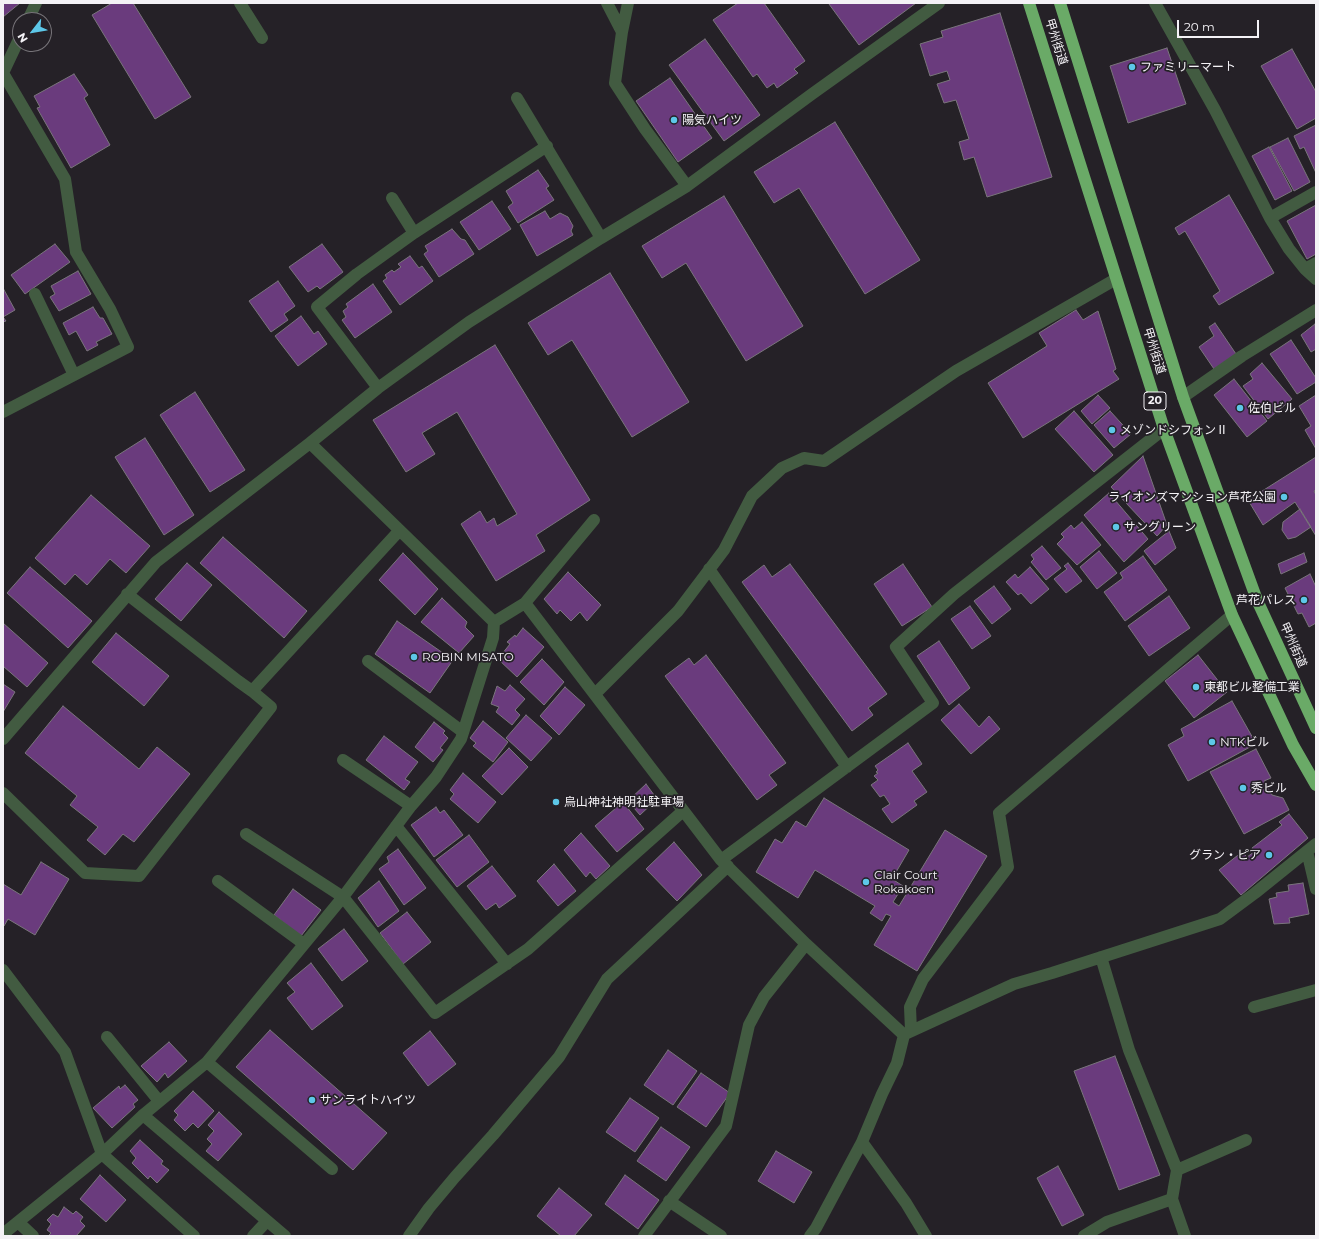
<!DOCTYPE html>
<html>
<head>
<meta charset="utf-8">
<style>
  body { margin:0 }
  #map { position:relative; width:1319px; height:1239px; overflow:hidden; background:#252127; font-family:Montserrat,sans-serif }
  canvas { display:block }
  .frame { position:absolute; inset:0; border:4px solid #f4f2f6; pointer-events:none }
  .north { position:absolute; left:12px; top:12px; width:40px; height:40px; box-sizing:border-box; background:#252127; border:1px solid #78757a; border-radius:50%; rotate:239deg; font-size:11px; font-weight:700; line-height:16px; text-align:center; color:#f4f2f6 }
  .north::after { content:''; display:block; margin:auto; width:14px; height:18px; background:#5dc7e8; clip-path:polygon(50% 0,100% 100%,50% 72%,0 100%) }
  .scale { position:absolute; left:1177px; top:20px; width:82px; height:18px; box-sizing:border-box; border:2px solid #f4f2f6; border-top:0; padding-left:5px; font-size:12px; line-height:14px; white-space:nowrap; color:#f4f2f6; -webkit-text-stroke:3px #252127; paint-order:stroke }
</style>
</head>
<body>
<div id="map">
<canvas width="1319" height="1239"></canvas>
<div class="frame"></div>
<div class="north">N</div>
<div class="scale">20 m</div>
</div>
<script>
const context = document.querySelector('canvas').getContext('2d');
context.lineJoin = 'round';
function paint(path, color) { context.fillStyle = color; context.fill(path, 'evenodd'); }
const shape = rows => new Path2D(rows.map(r => 'M' + r).join(''));
function trace(path, color, width, dash) { context.strokeStyle = color; context.lineWidth = width; context.lineCap = dash ? 'butt' : 'round'; context.setLineDash(dash || []); context.stroke(path); }
function write(font, color, halo, rows, align = 'center') {
  context.font = font + ' Montserrat,"Noto Sans JP",sans-serif'; context.lineWidth = 3.5; context.setLineDash([]); context.textBaseline = 'middle'; context.strokeStyle = halo; context.fillStyle = color; for (const [text, x, y, turn = 0] of rows) {
    context.save(); context.translate(x, y); context.rotate((+turn || 0) * Math.PI / 180); context.textAlign = isNaN(turn) ? turn : align; if (halo) context.strokeText(text, 0, 0); context.fillText(text, 0, 0); context.restore();
  }
}
const building = shape([
  [3,3,20,3,3,17,3,3],
  [112,3,133,3,191,97,155,119,92,15,112,3],
  [738,3,764,3,805,61,794,69,798,73,777,88,774,83,767,88,757,74,753,77,713,20,738,3],
  [830,3,916,3,859,45,829,4,830,3],
  [1000,13,1052,177,987,197,974,157,964,160,959,142,969,139,956,100,944,103,937,84,950,80,947,71,930,76,920,44,943,37,941,31,1000,13],
  [705,39,760,115,724,141,669,65,705,39],
  [1167,48,1186,104,1128,123,1110,66,1167,48],
  [1292,49,1316,92,1316,118,1297,129,1261,66,1292,49],
  [74,74,88,95,84,98,110,145,71,168,37,108,40,107,34,96,74,74],
  [670,78,712,138,678,162,636,101,670,78],
  [835,122,920,260,865,294,799,188,774,203,754,172,835,122],
  [1316,125,1316,173,1304,147,1300,149,1294,136,1316,125],
  [1288,138,1310,182,1294,191,1270,147,1288,138],
  [1269,147,1292,191,1275,200,1252,156,1269,147],
  [538,170,549,186,546,188,554,200,518,223,508,207,513,203,506,191,538,170],
  [1229,195,1274,273,1219,305,1213,296,1220,291,1185,231,1179,235,1175,228,1229,195],
  [724,196,803,326,746,361,686,263,662,278,642,246,724,196],
  [492,201,511,229,479,250,460,222,492,201],
  [1316,205,1316,254,1307,259,1287,221,1316,205],
  [545,211,550,219,560,213,568,217,573,226,571,231,573,235,537,256,520,225,545,211],
  [452,229,461,239,465,240,474,254,439,277,424,254,428,251,425,246,452,229],
  [55,244,70,262,25,294,11,275,55,244],
  [322,244,343,272,320,289,317,286,308,292,289,267,322,244],
  [410,256,419,268,422,266,433,281,400,305,383,281,387,278,385,275,392,270,394,272,401,267,398,264,410,256],
  [78,271,91,294,59,311,50,297,55,294,51,286,78,271],
  [610,273,689,402,632,437,572,340,548,355,528,323,610,273],
  [278,281,295,306,284,314,288,320,271,332,249,301,278,281],
  [373,284,392,312,355,338,342,320,346,317,343,311,348,307,346,304,373,284],
  [3,288,15,310,3,317,6,321,3,322,3,288],
  [93,307,100,318,103,318,112,334,96,342,98,345,87,351,76,331,69,335,63,323,93,307],
  [1076,310,1083,320,1098,311,1116,369,1113,371,1119,379,1023,438,988,383,1047,346,1039,333,1076,310],
  [301,316,314,334,318,331,327,344,298,366,275,336,301,316],
  [1215,323,1236,354,1214,369,1199,347,1214,336,1209,327,1215,323],
  [1315,324,1316,349,1311,352,1301,335,1315,324],
  [1291,340,1316,378,1316,382,1297,394,1270,354,1291,340],
  [495,345,590,500,536,535,545,551,496,581,461,524,480,511,487,523,494,518,497,526,517,514,457,412,422,433,435,454,406,472,373,420,495,345],
  [1262,363,1292,399,1268,419,1243,386,1253,379,1250,374,1262,363],
  [1234,379,1267,421,1247,437,1214,395,1234,379],
  [195,392,245,470,210,492,160,415,195,392],
  [1098,395,1110,408,1092,424,1081,411,1098,395],
  [1316,395,1316,449,1305,430,1311,426,1299,406,1316,395],
  [1074,411,1113,455,1094,472,1055,429,1074,411],
  [1110,411,1131,434,1114,448,1094,425,1110,411],
  [145,438,194,515,164,535,115,457,145,438],
  [1143,456,1167,525,1157,536,1111,487,1143,456],
  [1316,457,1316,490,1314,491,1316,495,1316,536,1295,502,1263,525,1248,500,1316,457],
  [1109,493,1148,539,1124,562,1084,515,1109,493],
  [91,495,150,546,126,573,110,559,87,585,75,574,65,585,35,558,91,495],
  [1300,509,1311,527,1296,537,1288,539,1282,530,1283,522,1300,509],
  [1082,522,1101,545,1077,565,1057,544,1064,537,1061,534,1071,525,1074,529,1082,522],
  [1169,531,1176,548,1155,565,1144,551,1169,531],
  [223,537,307,611,284,638,200,563,223,537],
  [1042,546,1061,568,1046,580,1031,562,1034,559,1031,555,1042,546],
  [1099,551,1117,573,1097,589,1080,567,1099,551],
  [403,553,438,589,415,615,379,580,403,553],
  [1304,553,1307,562,1281,574,1278,564,1304,553],
  [1143,556,1167,590,1125,621,1104,592,1123,578,1120,573,1143,556],
  [187,563,212,585,181,621,155,599,187,563],
  [1068,563,1082,581,1066,593,1054,579,1067,569,1064,566,1068,563],
  [790,564,887,694,868,708,873,715,852,731,742,582,764,565,772,577,790,564],
  [903,564,932,607,902,626,874,584,903,564],
  [30,567,92,621,68,648,7,593,30,567],
  [1030,567,1049,589,1031,604,1021,593,1018,595,1006,582,1015,574,1018,578,1030,567],
  [568,572,601,605,587,621,580,612,571,621,560,610,557,614,544,599,568,572],
  [1310,574,1316,587,1316,623,1309,627,1302,613,1298,614,1285,588,1310,574],
  [994,586,1011,609,992,624,974,601,994,586],
  [1169,596,1190,628,1149,656,1128,626,1169,596],
  [442,598,467,622,465,627,474,636,459,653,421,622,442,598],
  [970,606,991,636,972,649,951,619,970,606],
  [397,621,453,660,430,693,375,654,397,621],
  [3,623,48,663,27,687,3,666,3,623],
  [523,628,544,647,517,677,498,659,510,644,507,642,515,635,516,637,523,628],
  [116,633,169,676,144,706,92,662,116,633],
  [939,641,970,688,949,705,917,656,939,641],
  [706,655,786,763,769,775,777,785,757,800,665,676,689,658,694,665,706,655],
  [1198,655,1227,692,1194,718,1165,681,1198,655],
  [542,659,564,682,544,705,520,682,542,659],
  [3,684,15,692,3,712,3,684],
  [510,685,525,699,515,710,520,715,512,725,496,712,499,707,491,704,497,686,505,691,510,685],
  [565,687,585,705,559,735,540,716,565,687],
  [1232,701,1254,740,1248,743,1250,747,1188,781,1168,745,1184,736,1181,729,1232,701],
  [959,704,979,727,989,716,1000,729,971,754,941,720,959,704],
  [63,706,139,769,157,747,190,774,134,842,123,834,105,855,87,840,98,827,70,805,77,796,25,753,63,706],
  [526,715,552,738,531,761,506,738,526,715],
  [483,721,508,742,493,762,473,746,476,743,470,738,483,721],
  [434,722,445,731,443,733,448,738,440,748,443,750,433,762,415,747,434,722],
  [384,736,418,762,405,779,410,782,404,790,366,760,384,736],
  [908,743,922,764,912,771,927,792,914,801,917,805,892,823,882,809,890,804,884,795,880,797,871,785,878,780,874,776,878,773,876,772,878,770,875,766,908,743],
  [509,748,528,767,502,795,482,776,509,748],
  [1256,749,1271,778,1264,781,1272,795,1283,798,1289,810,1244,834,1210,772,1256,749],
  [463,773,496,802,478,823,450,799,454,794,450,790,463,773],
  [646,784,657,799,640,815,628,801,646,784],
  [824,798,909,850,892,879,903,886,893,902,899,906,945,830,987,856,917,971,874,945,891,916,886,914,882,921,870,913,875,906,815,870,798,898,756,872,775,839,782,843,796,821,806,827,824,798],
  [623,802,644,829,617,852,595,826,623,802],
  [436,807,440,813,444,810,463,835,434,857,411,825,436,807],
  [1289,814,1308,838,1241,895,1219,870,1242,852,1247,857,1254,852,1252,848,1282,825,1279,822,1289,814],
  [581,833,610,866,596,879,590,872,586,877,564,850,581,833],
  [469,835,489,862,457,887,436,860,469,835],
  [674,842,702,875,677,901,646,869,674,842],
  [398,849,426,888,404,905,379,869,389,862,387,857,398,849],
  [41,862,69,879,35,935,8,919,4,926,3,925,3,884,21,895,41,862],
  [554,864,576,891,558,906,537,881,554,864],
  [492,866,516,896,499,908,496,903,486,910,467,886,492,866],
  [379,881,399,911,378,927,358,898,379,881],
  [1303,883,1309,914,1289,918,1290,923,1274,924,1269,899,1277,897,1276,893,1289,891,1288,885,1303,883],
  [293,889,321,910,301,936,274,915,293,889],
  [407,912,431,942,403,964,380,933,407,912],
  [344,929,368,961,342,981,318,949,344,929],
  [311,963,343,1006,312,1030,287,998,295,992,287,983,311,963],
  [270,1030,387,1133,353,1170,236,1067,270,1030],
  [430,1031,456,1064,428,1086,403,1053,430,1031],
  [169,1042,187,1061,168,1078,165,1073,157,1082,141,1066,169,1042],
  [668,1050,697,1071,673,1105,644,1085,668,1050],
  [1115,1056,1160,1175,1119,1190,1074,1071,1115,1056],
  [701,1073,730,1093,706,1127,677,1107,701,1073],
  [125,1085,138,1100,133,1104,135,1107,112,1128,93,1108,119,1086,120,1089,125,1085],
  [193,1091,214,1111,198,1128,193,1123,185,1131,174,1120,178,1115,174,1111,193,1091],
  [630,1098,659,1118,635,1152,606,1132,630,1098],
  [219,1112,242,1134,218,1161,206,1151,212,1144,207,1139,214,1131,208,1125,219,1112],
  [661,1127,690,1147,666,1181,637,1161,661,1127],
  [140,1140,163,1161,161,1164,169,1170,157,1183,150,1176,148,1179,132,1163,136,1158,130,1151,140,1140],
  [776,1151,812,1172,794,1203,758,1181,776,1151],
  [1058,1166,1084,1215,1062,1226,1037,1178,1058,1166],
  [100,1175,126,1200,106,1222,80,1199,100,1175],
  [625,1175,659,1200,638,1229,605,1204,625,1175],
  [559,1188,592,1215,574,1236,561,1236,537,1216,559,1188],
  [64,1207,73,1214,76,1211,83,1217,80,1221,85,1226,76,1236,48,1236,51,1233,47,1230,51,1224,47,1220,53,1214,58,1217,64,1207]
]);
paint(building, '#6a3b7d');
trace(building, '#7a757c', 1);
trace(shape([
  [240,3,262,38],
  [607,3,622,32],
  [628,3,622,32,615,83,645,129,687,186],
  [1155,3,1215,110,1270,218,1289,249,1305,269,1316,279],
  [28,20,36,3],
  [3,73,20,37],
  [517,98,601,238],
  [392,198,414,233],
  [1270,218,1316,192],
  [1305,269,1316,263],
  [35,294,74,375],
  [378,388,317,307,357,274,414,233,547,146],
  [1183,397,1242,356,1316,310],
  [3,412,128,347,110,309,76,252,65,179,3,73],
  [709,569,847,767],
  [127,594,238,681,252,691],
  [525,603,721,860,806,944,904,1035],
  [494,622,525,603,594,520],
  [368,661,463,732],
  [595,694,678,611,724,550,752,496,782,468,804,458,824,461,956,371,1116,279],
  [3,739,156,562,310,443,378,388,469,322,601,238,687,186,812,94,939,3],
  [343,760,411,806],
  [3,793,85,873,139,876,271,707,252,691,399,531],
  [396,826,507,964],
  [246,834,343,897,435,1013,528,949,683,811],
  [1307,851,1316,889],
  [721,860,933,703,896,647,954,594,1164,429],
  [218,881,304,944],
  [1101,957,1129,1050,1177,1170,1172,1199,1185,1236],
  [3,970,65,1052,102,1154,194,1236],
  [1254,1007,1316,990],
  [911,1031,910,1007,923,979,1008,867,999,813,1232,615],
  [905,1034,1014,984,1052,973,1220,919,1255,893,1316,844],
  [107,1037,159,1101],
  [207,1062,332,1169],
  [143,1115,285,1236],
  [862,1142,906,1203,926,1236],
  [1177,1170,1246,1140],
  [669,1201,721,1236],
  [18,1222,33,1236],
  [3,1234,102,1154,143,1115,207,1062,343,897,411,806,436,777,461,739,493,638,494,622,310,443],
  [253,1236,267,1221],
  [409,1236,429,1208,455,1177,493,1135,559,1057,607,979,728,866],
  [644,1236,726,1126,749,1025,764,997,806,944],
  [810,1236,816,1228,862,1142,882,1094,897,1063,904,1035],
  [1084,1236,1107,1222,1172,1199]
]), '#425b41', 12);
trace(shape([
  [1029,3,1164,429,1232,615,1293,745,1316,785],
  [1060,3,1183,397,1257,600,1316,728]
]), '#6aaa67', 12);
for (const [x, y, r, color] of [
  [1132,67,4,"#5dc7e8"],
  [674,120,4,"#5dc7e8"],
  [1240,408,4,"#5dc7e8"],
  [1112,430,4,"#5dc7e8"],
  [1284,497,4,"#5dc7e8"],
  [1116,527,4,"#5dc7e8"],
  [1304,600,4,"#5dc7e8"],
  [414,657,4,"#5dc7e8"],
  [1196,687,4,"#5dc7e8"],
  [1212,742,4,"#5dc7e8"],
  [1243,788,4,"#5dc7e8"],
  [556,802,4,"#5dc7e8"],
  [1269,855,4,"#5dc7e8"],
  [866,882,4,"#5dc7e8"],
  [312,1100,4,"#5dc7e8"]
]) { const dot = new Path2D(); dot.arc(x, y, r, 0, 2 * Math.PI); context.fillStyle = color; context.fill(dot); trace(dot, '#252127', 1.5); }
for (const [x, y, w] of [
  [1155,401,22]
]) { const box = new Path2D(); box.roundRect(x - w / 2, y - 9, w, 18, 3); context.fillStyle = '#252127'; context.fill(box); trace(box, '#f4f2f6', 1); }
write('bold 11px', '#f4f2f6', null, [
  ["20",1155,401]
]);
write('12px', '#f4f2f6', '#252127', [
  ["甲州街道",1056,42,73],
  ["甲州街道",1154,351,73],
  ["甲州街道",1293,645,66]
]);
write('12px', '#f4f2f6', '#252127', [
  ["ファミリーマート",1140,67],
  ["陽気ハイツ",682,120],
  ["佐伯ビル",1248,408],
  ["メゾンドシフォンⅡ",1120,430],
  ["ライオンズマンション芦花公園",1276,497,"right"],
  ["サングリーン",1124,527],
  ["芦花パレス",1296,600,"right"],
  ["ROBIN MISATO",422,657],
  ["東都ビル整備工業",1204,687],
  ["NTKビル",1220,742],
  ["秀ビル",1251,788],
  ["烏山神社神明社駐車場",564,802],
  ["グラン・ピア",1261,855,"right"],
  ["Clair Court",874,875],
  ["Rokakoen",874,889],
  ["サンライトハイツ",320,1100]
], 'left');
</script>
</body>
</html>
